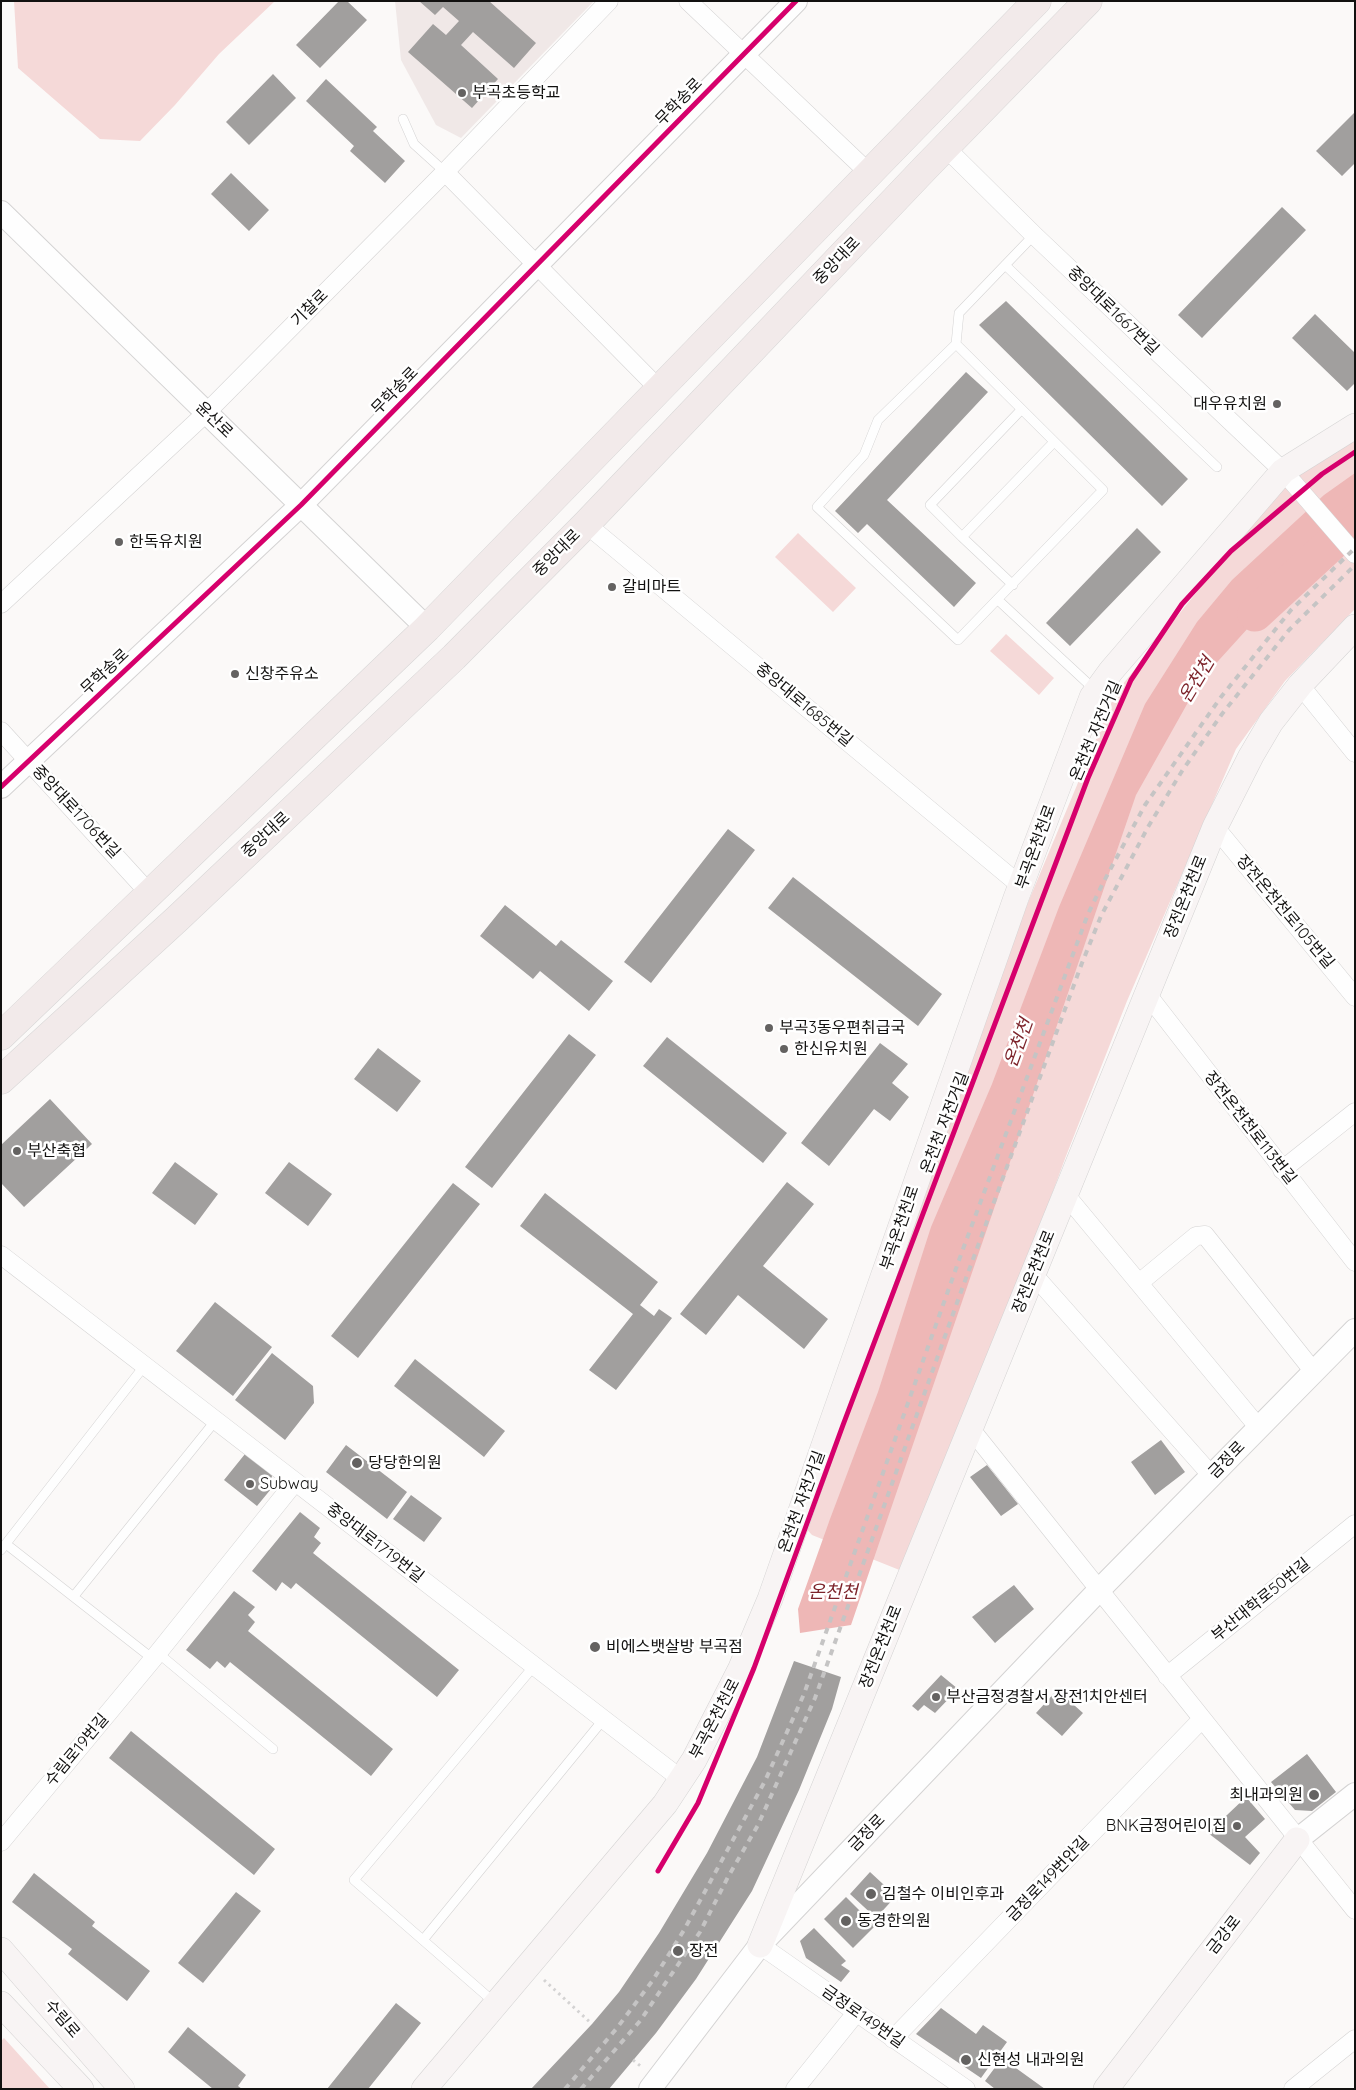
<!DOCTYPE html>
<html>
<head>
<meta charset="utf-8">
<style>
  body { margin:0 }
  #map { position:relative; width:1356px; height:2090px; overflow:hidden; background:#fbf9f8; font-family:Quicksand,sans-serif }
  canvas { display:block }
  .frame { position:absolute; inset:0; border:2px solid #121110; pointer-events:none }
</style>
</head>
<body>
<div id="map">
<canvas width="1356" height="2090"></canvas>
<div class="frame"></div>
</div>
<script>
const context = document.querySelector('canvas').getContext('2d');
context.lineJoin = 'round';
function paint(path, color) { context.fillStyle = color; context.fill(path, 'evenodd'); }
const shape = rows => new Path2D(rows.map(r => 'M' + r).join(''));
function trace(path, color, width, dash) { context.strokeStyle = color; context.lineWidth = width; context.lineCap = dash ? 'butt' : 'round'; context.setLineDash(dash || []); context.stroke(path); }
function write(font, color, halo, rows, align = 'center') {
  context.font = font + ' Quicksand,"Noto Sans KR",sans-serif'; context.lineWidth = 5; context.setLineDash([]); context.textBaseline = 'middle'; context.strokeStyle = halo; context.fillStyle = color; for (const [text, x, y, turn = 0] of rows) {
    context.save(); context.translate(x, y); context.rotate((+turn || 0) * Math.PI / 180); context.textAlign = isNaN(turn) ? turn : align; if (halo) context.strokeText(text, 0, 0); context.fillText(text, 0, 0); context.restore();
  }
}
paint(shape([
  [395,1,594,1,461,138,436,125,401,60]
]), '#f0e8e7');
paint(shape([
  [14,1,275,1,219,54,175,105,140,141,100,139,18,68],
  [1355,434,1355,609,1285,681,1236,749,1127,1001,1066,1156,1002,1330,902,1571,812,1535,802,1524,1024,912,1115,694,1280,488],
  [798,533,856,588,833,612,775,557],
  [1006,634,1054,678,1039,695,990,651],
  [4,2038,50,2089,1,2089,1,2041]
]), '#f5d9d8');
paint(shape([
  [1355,473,1355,510,1200,681,1136,795,851,1625,800,1633,798,1609,830,1519,878,1392,931,1227,992,1084,1059,907,1145,704,1197,622,1232,580,1324,495]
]), '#eeb7b6');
trace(shape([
  [1255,614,1355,522]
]), '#eeb7b6', 35);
paint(shape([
  [339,1,347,1,367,20,320,68,296,45],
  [419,1,489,1,536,43,514,68,473,32,461,45,498,79,472,108,408,52,433,24,446,35,459,21,443,7,435,15],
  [273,74,296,98,249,145,226,122],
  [326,79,377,127,373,131,405,161,385,183,350,151,354,146,306,101],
  [1355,112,1355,163,1342,176,1316,151],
  [231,173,269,210,249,231,211,194],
  [1282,207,1306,230,1202,338,1178,315],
  [1006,301,1188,479,1162,506,979,325],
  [1315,314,1355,353,1355,383,1347,391,1292,338],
  [966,372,988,392,887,500,976,583,954,607,867,524,858,533,835,511],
  [1137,528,1161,552,1070,646,1046,623],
  [728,829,755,850,651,983,624,962],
  [793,877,942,994,918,1026,768,908],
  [505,905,556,946,561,940,613,981,589,1011,540,971,533,979,480,936],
  [569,1034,596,1055,492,1188,465,1167],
  [667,1037,787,1133,763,1163,643,1066],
  [880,1043,908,1064,892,1083,909,1097,890,1121,874,1109,829,1166,801,1143],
  [378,1048,421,1081,397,1112,354,1079],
  [50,1099,92,1144,24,1207,1,1183,1,1145],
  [175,1162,218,1194,195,1225,152,1193],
  [289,1162,332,1194,308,1226,265,1193],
  [787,1182,814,1204,763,1266,828,1319,804,1349,738,1295,706,1335,680,1314],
  [453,1183,480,1204,358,1358,331,1336],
  [545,1193,658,1282,640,1305,654,1316,659,1309,672,1318,616,1390,589,1370,633,1314,520,1226],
  [215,1302,272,1347,233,1396,176,1351],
  [272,1353,313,1386,314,1403,285,1440,235,1400],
  [415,1359,505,1431,484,1457,394,1386],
  [1161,1440,1185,1472,1155,1495,1131,1462],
  [346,1445,407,1492,387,1519,326,1472],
  [245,1454,272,1475,271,1489,257,1506,224,1480],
  [987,1465,1018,1504,1001,1516,970,1477],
  [411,1495,442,1518,424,1542,393,1519],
  [300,1512,320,1528,314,1537,321,1543,313,1553,459,1670,437,1697,296,1583,291,1589,282,1582,276,1591,252,1571],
  [1014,1585,1034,1609,995,1643,972,1617],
  [234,1591,255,1607,248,1615,255,1622,248,1631,393,1749,371,1776,230,1662,225,1668,217,1661,210,1669,186,1650],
  [794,1661,841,1677,832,1709,799,1790,752,1891,696,1979,656,2033,609,2089,531,2089,592,2024,619,1992,659,1933,707,1853,757,1757],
  [941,1675,958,1689,935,1713,924,1705,918,1711,912,1706],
  [1057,1690,1083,1713,1062,1736,1036,1713],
  [131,1731,275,1849,254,1875,109,1758],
  [1307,1754,1336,1792,1312,1811,1295,1810,1271,1782],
  [1246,1797,1265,1819,1245,1837,1260,1853,1250,1865,1208,1833],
  [870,1872,896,1896,876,1918,850,1894],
  [34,1873,95,1922,92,1926,150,1971,127,2001,68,1954,72,1949,12,1902],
  [236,1892,261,1911,203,1983,178,1963],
  [846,1897,875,1926,853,1948,824,1919],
  [814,1928,846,1961,841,1965,850,1971,841,1982,806,1958,800,1941],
  [396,2003,421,2023,368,2089,327,2089],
  [941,2008,976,2034,983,2025,1007,2042,981,2078,916,2034],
  [188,2027,246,2075,238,2086,242,2089,213,2089,168,2052],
  [1002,2058,1045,2089,995,2089,985,2081]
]), '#a19f9e');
const service = shape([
  [403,119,414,144,445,172],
  [1005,265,1217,467],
  [956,344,1103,490,958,640,817,507,864,455,878,420,956,344,959,313,1034,235],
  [962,537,930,505,1021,410],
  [1013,585,962,537,1054,442],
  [998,600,1095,690],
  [6,1544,153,1659],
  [1,1550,145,1365],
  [74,1596,216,1420],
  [158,1653,273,1749],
  [423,1940,603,1720],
  [495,2003,354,1880,534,1666]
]);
const minor = shape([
  [688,1,869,173],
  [946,148,1034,235,1283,471,1355,554],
  [445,172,659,389],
  [586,524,1021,886],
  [1,604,206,413,445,172,609,1],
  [1300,685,1355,753],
  [1,731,150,894],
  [1215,827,1355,997],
  [1147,994,1355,1262],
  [1282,1170,1355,1112],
  [1065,1194,1259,1428],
  [1,1255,681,1779],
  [1033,1274,1212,1476],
  [1139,1283,1196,1236,1205,1235,1314,1372],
  [970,1428,1355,1910],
  [1167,1676,1355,1524],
  [1,1842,153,1659,295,1482],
  [760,1945,966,2089],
  [893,2039,1202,1719],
  [795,2089,856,2013],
  [1293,2089,1355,2039]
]);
const tertiary = shape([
  [1,212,427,628],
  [1,787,301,505,796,1],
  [1297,1840,1355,1794],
  [650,2089,760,1945,1099,1590,1355,1330]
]);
const secondary = shape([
  [760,1945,1215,827,1251,756,1271,722,1300,685,1355,627],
  [1,1950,122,2089],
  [1,2004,81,2089],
  [424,2089,665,1804,694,1760,740,1670,770,1599,1016,898,1092,697,1111,671,1283,471,1355,426],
  [1106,2089,1297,1840]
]);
const primary = shape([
  [1,1036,427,628,1037,1],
  [1,1080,177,919,454,657,586,524,926,167,1088,1]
]);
trace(service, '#d4d3d3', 10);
trace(minor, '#d4d3d3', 19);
trace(tertiary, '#d4d3d3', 24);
trace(secondary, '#d4d3d3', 26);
trace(primary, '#d7d6d6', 29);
trace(shape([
  [544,1980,592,2024],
  [633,2060,643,2068]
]), '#d4d3d3', 3, [2.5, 4]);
trace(service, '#fefefe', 9);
trace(minor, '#fefefe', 18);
trace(tertiary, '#fefefe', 22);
trace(secondary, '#f8f4f4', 25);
trace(primary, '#f2eaea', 28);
trace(shape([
  [565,2089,617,2028,653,1980,684,1930,765,1781,804,1694,963,1249,1088,914,1103,883,1145,805,1221,697,1291,610,1355,548],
  [581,2089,640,2021,700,1932,728,1877,758,1825,815,1698,958,1300,1082,963,1101,916,1148,827,1182,771,1222,714,1289,630,1355,565]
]), '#c5c4c4', 4, [6, 6]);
trace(shape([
  [1,787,301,505,796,1],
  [658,1871,698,1803,754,1668,843,1425,1088,778,1131,680,1182,604,1231,551,1322,474,1355,452]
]), '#d6006c', 5);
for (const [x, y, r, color] of [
  [462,93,5,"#646261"],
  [1277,404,5,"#646261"],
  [119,542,5,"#646261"],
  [612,587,5,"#646261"],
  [235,674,5,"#646261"],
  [769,1028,5,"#646261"],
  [784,1049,5,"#646261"],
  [17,1151,5,"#646261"],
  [357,1463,6,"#646261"],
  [250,1484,5,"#646261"],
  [595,1647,6,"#646261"],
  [936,1697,5,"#646261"],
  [1314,1795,6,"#646261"],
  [1237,1826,5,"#646261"],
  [871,1894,6,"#646261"],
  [846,1921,6,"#646261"],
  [678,1951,6,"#646261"],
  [966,2060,6,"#646261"]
]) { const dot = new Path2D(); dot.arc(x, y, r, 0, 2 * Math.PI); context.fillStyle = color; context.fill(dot); trace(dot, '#fff', 2); }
write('16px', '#121110', '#fff', [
  ["부곡초등학교",472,93],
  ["대우유치원",1267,404,"right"],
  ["한독유치원",129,542],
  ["갈비마트",622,587],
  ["신창주유소",245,674],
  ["부곡3동우편취급국",779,1028],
  ["한신유치원",794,1049],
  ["부산축협",27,1151],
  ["당당한의원",368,1463],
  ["Subway",260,1484],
  ["비에스뱃살방 부곡점",606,1647],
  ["부산금정경찰서 장전1치안센터",946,1697],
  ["최내과의원",1303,1795,"right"],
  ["BNK금정어린이집",1227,1826,"right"],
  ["김철수 이비인후과",882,1894],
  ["동경한의원",857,1921],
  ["장전",689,1951],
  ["신현성 내과의원",977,2060]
], 'left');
write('16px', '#121110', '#fff', [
  ["무학송로",679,102,-46],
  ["중앙대로",837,261,-46],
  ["기찰로",310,308,-45],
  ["중앙대로1667번길",1113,311,44],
  ["무학송로",395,391,-46],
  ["윤산로",214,420,44],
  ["중앙대로",557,553,-45],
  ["무학송로",105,672,-43],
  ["중앙대로1685번길",804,705,40],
  ["온천천 자전거길",1096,731,-67],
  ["중앙대로1706번길",76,812,47],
  ["중앙대로",266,835,-43],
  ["부곡온천천로",1036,847,-70],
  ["장전온천천로",1186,897,-68],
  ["장전온천천로105번길",1285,912,50],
  ["온천천 자전거길",945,1123,-69],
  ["장전온천천로113번길",1250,1128,52],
  ["부곡온천천로",900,1228,-71],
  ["장전온천천로",1034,1272,-68],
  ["금정로",1227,1460,-46],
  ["온천천 자전거길",802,1502,-70],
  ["중앙대로1719번길",375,1543,38],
  ["부산대학로50번길",1261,1600,-39],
  ["장전온천천로",881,1647,-68],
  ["부곡온천천로",715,1719,-62],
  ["수림로19번길",77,1750,-50],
  ["금정로",867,1833,-46],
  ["금정로149번안길",1048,1879,-46],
  ["금강로",1224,1935,-52],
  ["금정로149번길",863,2017,35],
  ["수림로",62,2019,49]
]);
write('italic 18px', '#7d242b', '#fff', [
  ["온천천",1197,680,-59],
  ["온천천",1019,1043,-70],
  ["온천천",833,1593]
]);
</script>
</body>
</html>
